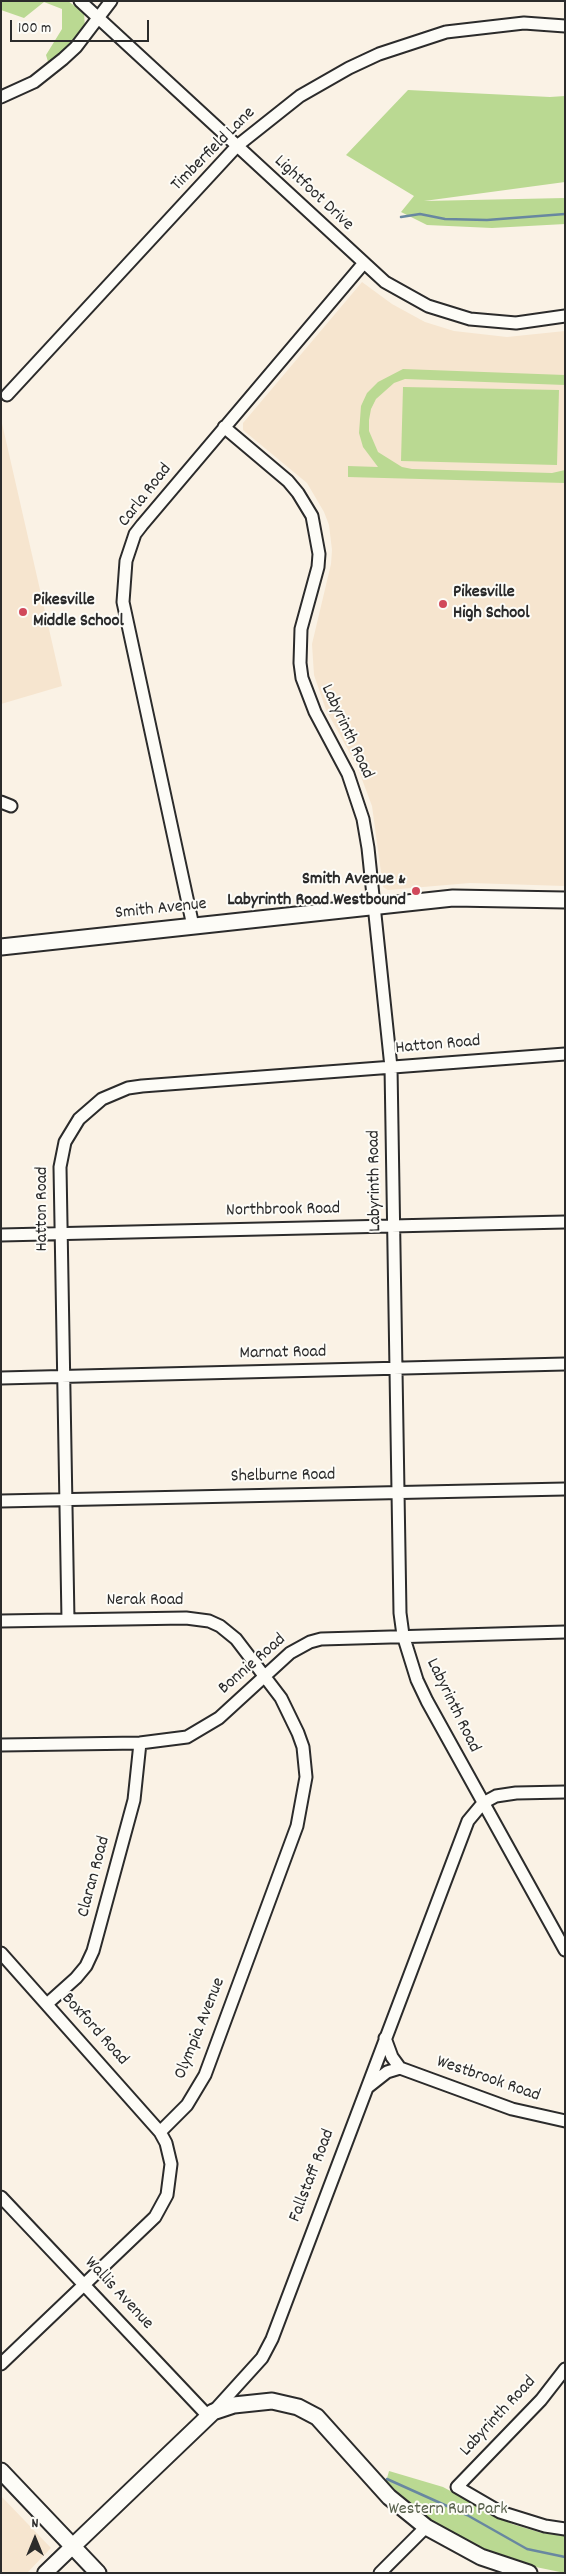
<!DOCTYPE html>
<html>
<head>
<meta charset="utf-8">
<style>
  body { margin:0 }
  #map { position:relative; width:566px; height:2574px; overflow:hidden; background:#faf2e5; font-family:Dekko,sans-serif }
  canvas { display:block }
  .frame { position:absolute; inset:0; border:2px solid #2b2b2b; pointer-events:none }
  .north { position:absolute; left:10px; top:2514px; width:50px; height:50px; -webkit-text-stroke:4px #fdfcf7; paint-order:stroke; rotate:0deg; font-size:14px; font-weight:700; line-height:20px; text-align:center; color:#2b2b2b }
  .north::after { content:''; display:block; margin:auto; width:18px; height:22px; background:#2b2b2b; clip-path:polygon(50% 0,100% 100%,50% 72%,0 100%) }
  .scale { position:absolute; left:10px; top:20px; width:139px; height:22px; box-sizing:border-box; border:2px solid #2b2b2b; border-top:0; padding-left:6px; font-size:15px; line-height:18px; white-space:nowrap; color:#2b2b2b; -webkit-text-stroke:4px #fdfcf7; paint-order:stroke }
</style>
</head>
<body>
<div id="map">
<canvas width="566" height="2574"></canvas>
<div class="frame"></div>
<div class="north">N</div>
<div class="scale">100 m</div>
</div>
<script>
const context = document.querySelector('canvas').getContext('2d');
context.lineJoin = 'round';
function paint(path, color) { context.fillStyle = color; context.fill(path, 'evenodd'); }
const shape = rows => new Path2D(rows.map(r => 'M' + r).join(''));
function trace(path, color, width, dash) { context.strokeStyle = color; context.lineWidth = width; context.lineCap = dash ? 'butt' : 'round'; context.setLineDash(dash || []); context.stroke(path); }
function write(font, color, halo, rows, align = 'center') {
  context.font = font + ' Dekko,sans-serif'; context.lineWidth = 4; context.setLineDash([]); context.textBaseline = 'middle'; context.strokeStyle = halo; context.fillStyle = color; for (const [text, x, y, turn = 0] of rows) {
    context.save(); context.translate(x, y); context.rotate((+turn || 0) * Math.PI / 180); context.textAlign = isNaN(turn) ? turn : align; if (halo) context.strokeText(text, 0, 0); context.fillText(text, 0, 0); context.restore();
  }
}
paint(shape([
  [362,282,392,304,425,322,454,331,507,337,565,331,565,886,470,883,388,890,383,887,372,806,357,766,326,710,314,675,312,644,331,564,332,550,329,525,324,512,307,483,243,430,243,423],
  [1,419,62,686,1,704],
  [1,2496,51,2548,27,2573,1,2573]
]), '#f6e5cf');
paint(shape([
  [1,1,68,1,84,13,85,27,49,65,46,55,62,29,62,9,44,2,24,18,1,10],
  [408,90,550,97,565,96,565,182,424,201,565,198,565,224,492,228,427,225,401,212,414,196,346,155],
  [403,369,565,375,565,385,405,379,394,383,376,399,371,409,369,420,369,431,378,452,402,467,412,469,552,473,565,470,565,483,348,477,348,466,378,467,363,447,359,433,361,406,367,393,378,382],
  [403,387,559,390,557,465,401,461],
  [389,2471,443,2487,512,2524,542,2533,565,2536,565,2573,521,2564,484,2550,439,2527,386,2482]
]), '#bad992');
trace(shape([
  [401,217,420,214,445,219,487,220,565,214],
  [387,2479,467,2515,527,2549,565,2557]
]), '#6887a0', 2.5);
const minor = shape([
  [80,1,385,282,428,306,470,319,516,323,565,316],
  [1,97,34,82,63,59,76,47,111,1],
  [7,395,237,146,300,96,349,68,379,54,446,32,524,23,565,26],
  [224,427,288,481,298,493,312,516,319,554,318,567,301,629,300,663,302,678,315,712,348,774,363,819,368,848,391,1067,400,1613,403,1635,417,1680,427,1701,565,1950],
  [1,802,11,806],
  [193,926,123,602,126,561,135,534,142,525,363,264],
  [1,1235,565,1222],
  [1,1378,565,1364],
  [1,1501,565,1489],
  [68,1620,60,1167,65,1142,79,1119,102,1099,128,1088,142,1086,565,1054],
  [1,1621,186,1618,209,1621,220,1626,236,1639,281,1698,298,1733,303,1747,306,1777,297,1826,205,2075,187,2105,160,2132],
  [1,1745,140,1743,187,1737,219,1718,290,1653,310,1642,321,1639,565,1632],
  [1,1953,160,2132,166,2143,171,2164,167,2195,155,2217,1,2364],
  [47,2004,76,1978,86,1966,93,1951,134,1800,140,1743],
  [385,2038,392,2057,400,2068,512,2109,565,2121],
  [368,2087,387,2072,400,2068],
  [1,2197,208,2416],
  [565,2369,541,2400,457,2487,500,2512,545,2526,565,2529],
  [214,2411,262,2358,272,2339,468,1821,483,1803,496,1796,516,1793,565,1792],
  [380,2573,426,2527]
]);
const tertiary = shape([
  [45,2573,73,2546]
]);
const secondary = shape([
  [1,947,453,898,565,900],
  [1,2471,98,2573],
  [73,2546,213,2412,234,2405,272,2401,298,2407,317,2417,389,2497,426,2527,481,2557,529,2573]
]);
trace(minor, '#2b2b2b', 15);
trace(tertiary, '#2b2b2b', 18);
trace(secondary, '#2b2b2b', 19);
trace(minor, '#fdfcf7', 11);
trace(tertiary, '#fdfcf7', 14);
trace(secondary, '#fdfcf7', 15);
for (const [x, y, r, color] of [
  [443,604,5,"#d1495b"],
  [23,612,5,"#d1495b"],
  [416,891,5,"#d1495b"]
]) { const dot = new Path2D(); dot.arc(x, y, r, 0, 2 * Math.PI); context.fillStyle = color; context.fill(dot); trace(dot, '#fdfcf7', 2); }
write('18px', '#2b2b2b', '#fdfcf7', [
  ["Timberfield Lane",214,150,-45],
  ["Lightfoot Drive",313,194,43],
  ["Carla Road",146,496,-52],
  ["Labyrinth Road",346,732,65],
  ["Smith Avenue",161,910,-6],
  ["Hatton Road",438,1046,-5],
  ["Labyrinth Road",376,1181,-91],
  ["Hatton Road",44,1209,-90],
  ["Northbrook Road",283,1211,-1],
  ["Marnat Road",283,1354,-1],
  ["Shelburne Road",283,1477,-1],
  ["Nerak Road",145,1602],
  ["Bonnie Road",253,1665,-41],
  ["Labyrinth Road",452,1706,64],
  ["Claran Road",95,1877,-75],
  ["Olympia Avenue",201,2029,-68],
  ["Boxford Road",94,2030,48],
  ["Westbrook Road",488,2080,19],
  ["Fallstaff Road",313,2176,-69],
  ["Wallis Avenue",118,2294,47],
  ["Labyrinth Road",499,2417,-47]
]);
write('bold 18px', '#2b2b2b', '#fdfcf7', [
  ["Pikesville",453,594],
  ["High School",453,615],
  ["Pikesville",33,602],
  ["Middle School",33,623],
  ["Smith Avenue &",406,881,"right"],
  ["Labyrinth Road Westbound",406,902,"right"]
], 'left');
write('18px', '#565f4a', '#fdfcf7', [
  ["Western Run Park",448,2511]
]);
</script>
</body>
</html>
